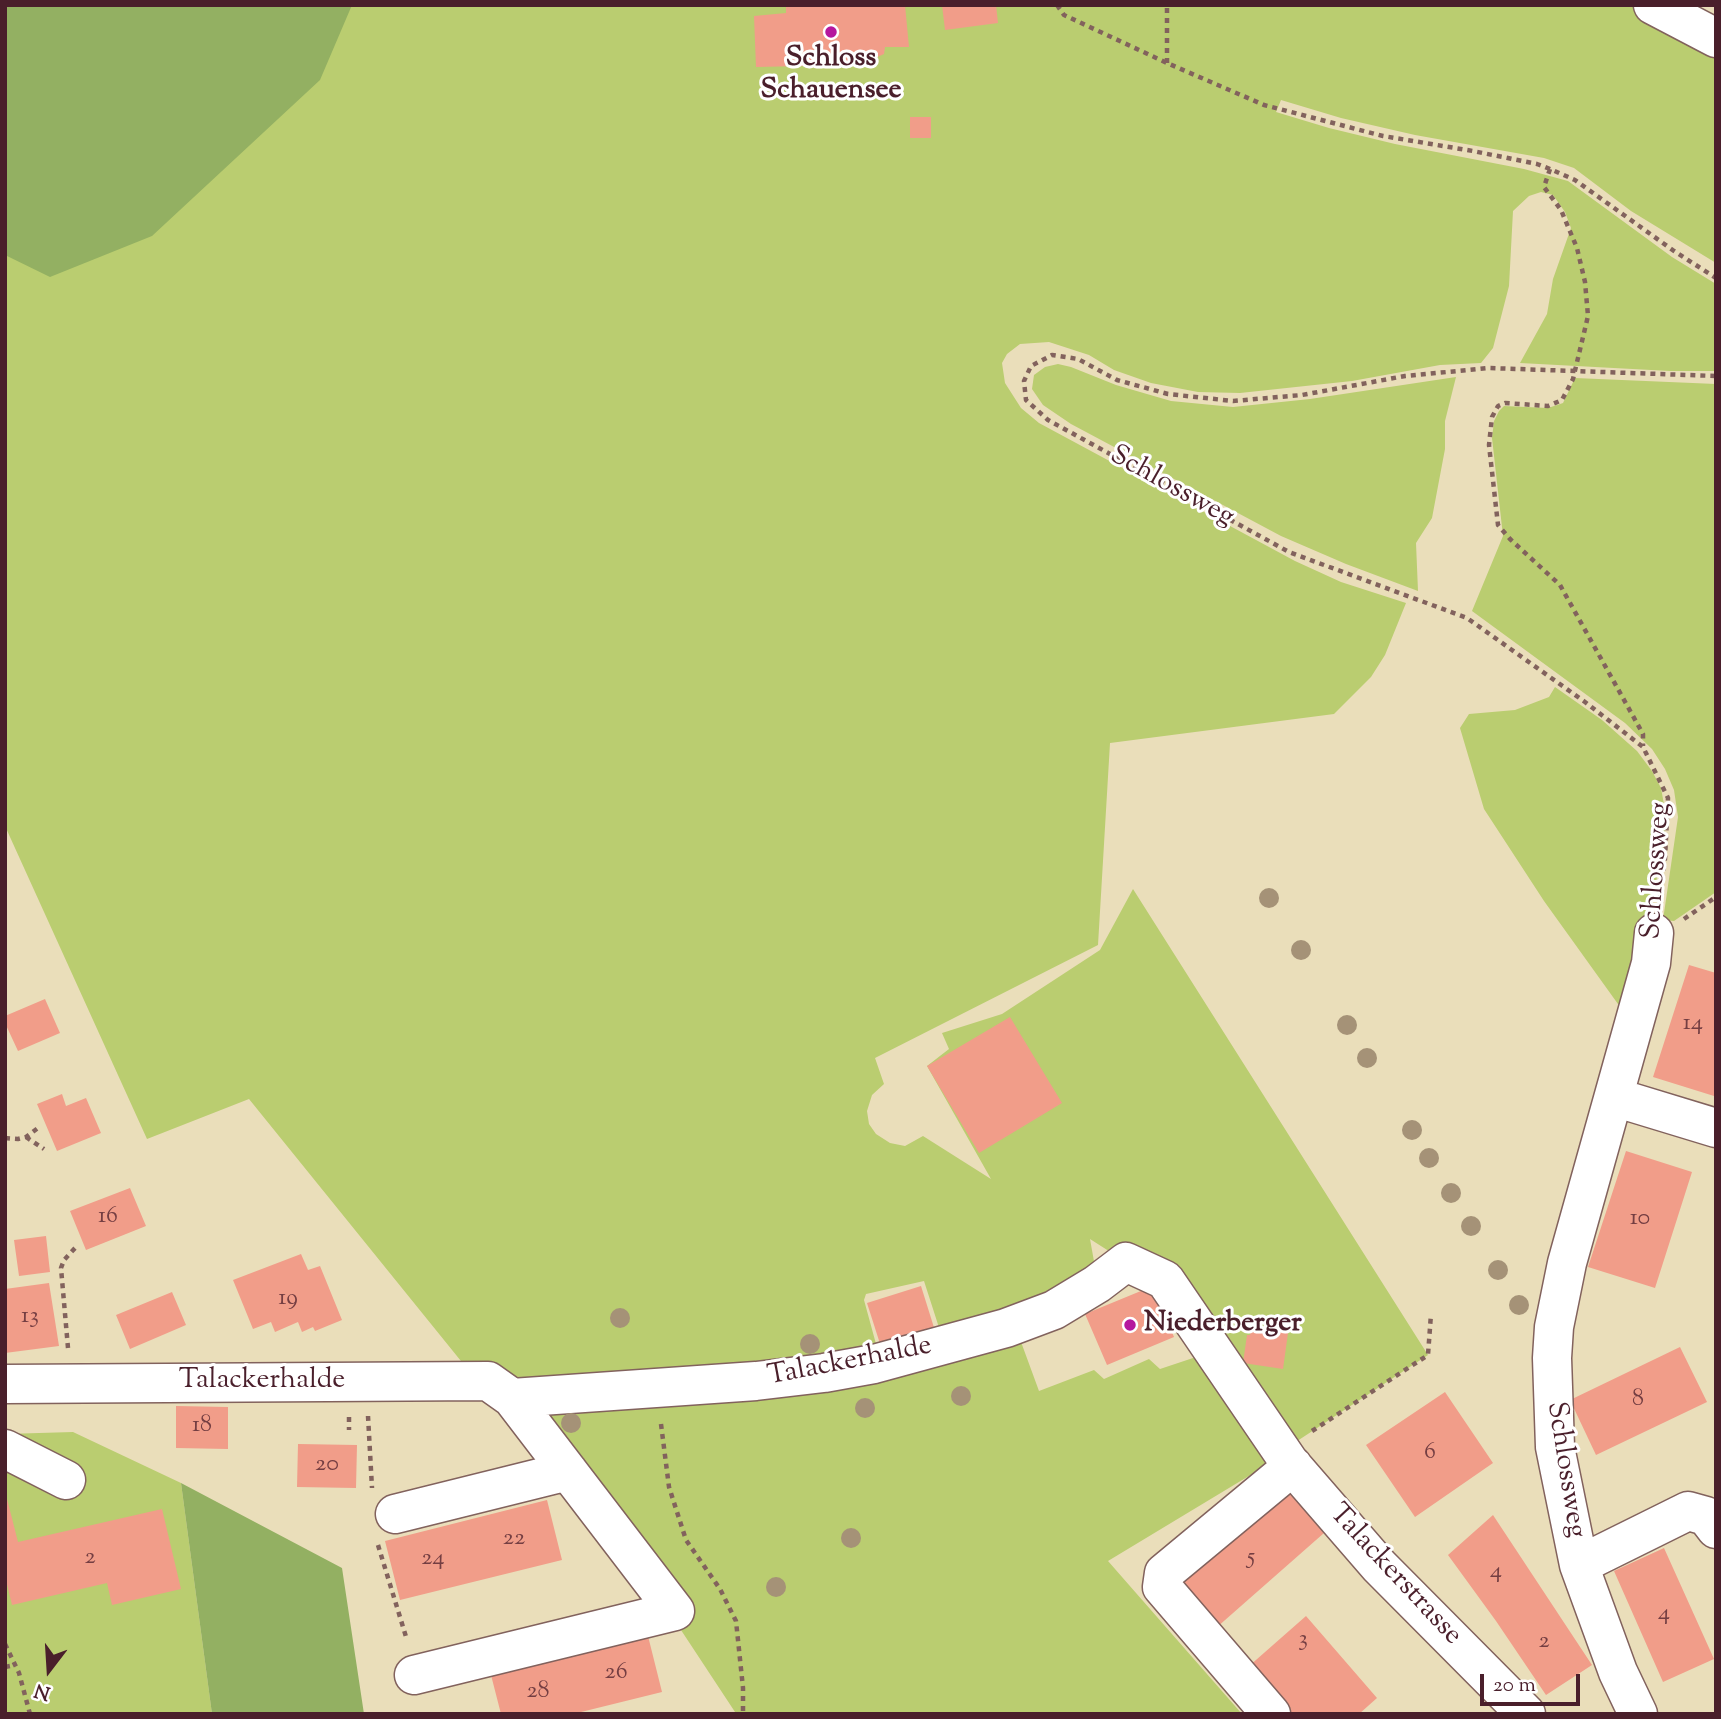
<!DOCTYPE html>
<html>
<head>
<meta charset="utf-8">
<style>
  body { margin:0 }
  #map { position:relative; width:1721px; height:1719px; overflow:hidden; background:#eadeba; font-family:"Sorts Mill Goudy",serif }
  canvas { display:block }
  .frame { position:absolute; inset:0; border:7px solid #4a1f2b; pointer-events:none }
  .north { position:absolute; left:14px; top:1635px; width:70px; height:70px; -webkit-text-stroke:5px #fff; paint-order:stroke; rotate:197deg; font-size:19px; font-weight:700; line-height:28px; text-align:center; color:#4a1f2b }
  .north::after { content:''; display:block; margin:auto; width:24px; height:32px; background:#4a1f2b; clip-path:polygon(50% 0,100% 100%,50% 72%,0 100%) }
  .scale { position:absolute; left:1480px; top:1674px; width:100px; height:32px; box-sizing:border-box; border:4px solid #4a1f2b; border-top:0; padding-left:9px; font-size:21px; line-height:24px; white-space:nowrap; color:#4a1f2b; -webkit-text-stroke:5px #fff; paint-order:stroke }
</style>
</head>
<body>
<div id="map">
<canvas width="1721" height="1719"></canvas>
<div class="frame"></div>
<div class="north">N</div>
<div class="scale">20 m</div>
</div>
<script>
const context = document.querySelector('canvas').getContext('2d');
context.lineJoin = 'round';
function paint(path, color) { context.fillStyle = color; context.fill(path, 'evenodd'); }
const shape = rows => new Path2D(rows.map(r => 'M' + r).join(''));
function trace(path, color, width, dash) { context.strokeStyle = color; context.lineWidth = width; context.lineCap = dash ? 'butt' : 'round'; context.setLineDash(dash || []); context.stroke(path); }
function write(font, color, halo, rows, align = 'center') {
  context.font = font + ' "Sorts Mill Goudy",serif'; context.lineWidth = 6; context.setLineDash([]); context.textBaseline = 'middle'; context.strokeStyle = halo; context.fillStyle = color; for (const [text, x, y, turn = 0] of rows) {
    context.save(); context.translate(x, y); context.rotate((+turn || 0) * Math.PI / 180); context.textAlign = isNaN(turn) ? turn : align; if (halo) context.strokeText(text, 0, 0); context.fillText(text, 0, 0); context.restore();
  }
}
paint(shape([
  [5,5,1625,5,1634,7,1716,46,1716,263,1631,211,1574,168,1544,158,1415,135,1341,118,1281,100,1276,112,1329,128,1395,144,1524,169,1568,181,1672,257,1716,284,1716,371,1670,371,1520,363,1547,314,1553,279,1571,228,1565,212,1553,195,1541,192,1529,196,1513,211,1509,286,1493,348,1481,363,1440,365,1352,381,1240,393,1198,392,1151,383,1114,370,1089,355,1049,342,1020,344,1007,354,1002,363,1005,383,1021,408,1039,423,1295,561,1341,582,1406,603,1385,655,1371,677,1334,714,1110,743,1098,945,875,1058,884,1084,872,1095,867,1111,869,1124,876,1134,890,1143,905,1146,923,1136,991,1179,927,1066,949,1049,942,1033,1002,1014,1100,950,1133,889,1428,1355,1282,1451,1126,1262,1090,1239,1095,1267,1092,1275,943,1340,924,1281,866,1294,864,1300,879,1355,531,1390,465,1366,249,1099,147,1139,5,826],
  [1058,364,1071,367,1116,385,1171,401,1233,407,1310,399,1456,377,1445,421,1445,449,1432,518,1416,543,1418,591,1346,564,1281,536,1071,424,1043,405,1032,389,1034,375,1045,367],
  [1575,378,1716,384,1716,892,1674,921,1663,920,1678,817,1674,790,1665,769,1652,749,1625,723,1472,611,1503,536,1492,438,1494,421,1499,411,1504,406,1548,408,1563,403],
  [1555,687,1602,720,1637,751,1652,771,1661,788,1665,810,1665,836,1646,933,1623,1011,1544,901,1484,809,1460,728,1469,714,1515,710,1549,697],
  [1017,1331,1039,1391,1094,1370,1104,1379,1149,1359,1160,1369,1202,1355,1277,1459,1108,1561,1242,1714,731,1714,735,1712,538,1413],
  [73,1432,181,1483,212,1714,5,1714,5,1434]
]), '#bacd70');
paint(shape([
  [5,5,352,5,320,80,152,236,50,277,5,255],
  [181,1483,342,1568,364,1714,212,1714]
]), '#93b062');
paint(shape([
  [786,5,905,5,909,47,885,47,884,54,875,58,850,60,850,65,756,67,754,16,786,13],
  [942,5,996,5,998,23,945,30],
  [910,117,931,117,931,138,910,138],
  [1689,965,1716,973,1714,1096,1653,1077],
  [45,999,60,1033,18,1051,5,1023,5,1016],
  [1010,1017,1062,1103,979,1153,927,1066],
  [62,1094,66,1106,86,1098,101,1133,57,1151,37,1104],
  [1626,1151,1692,1172,1655,1288,1588,1267],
  [130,1188,146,1226,86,1250,70,1211],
  [46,1236,50,1272,19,1276,14,1240],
  [301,1254,308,1270,320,1266,342,1320,315,1331,313,1327,302,1332,298,1322,275,1332,271,1322,253,1329,233,1280],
  [49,1283,59,1346,5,1353,5,1289],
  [921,1286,936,1334,882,1350,867,1303],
  [1153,1286,1174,1337,1107,1365,1085,1314],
  [172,1292,186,1325,130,1349,116,1315],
  [1251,1327,1288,1333,1283,1369,1243,1363,1247,1335,1250,1335],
  [1680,1347,1707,1402,1596,1455,1570,1400],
  [1445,1392,1493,1463,1415,1517,1366,1445],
  [176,1406,228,1407,228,1449,176,1448],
  [298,1444,357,1445,356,1488,297,1487],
  [1286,1489,1324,1533,1216,1628,1177,1585],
  [5,1491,18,1542,162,1509,181,1589,112,1605,107,1583,12,1605,5,1576],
  [547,1500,562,1560,400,1600,385,1541],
  [1493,1515,1592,1665,1546,1695,1496,1621,1448,1555],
  [1664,1548,1714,1659,1663,1682,1614,1571],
  [1306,1616,1377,1698,1359,1714,1289,1714,1248,1667],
  [648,1636,662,1692,573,1714,501,1714,491,1675]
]), '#f19d89');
const minor = shape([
  [1653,5,1716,38],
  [1614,1097,1716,1128],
  [5,1384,488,1381,512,1398,675,1611,414,1675],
  [512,1398,756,1381,824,1373,874,1364,1006,1328,1054,1310,1097,1284,1126,1262,1165,1280,1289,1462,1379,1566,1526,1714],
  [5,1449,66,1480],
  [395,1514,568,1471],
  [1579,1565,1688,1511,1706,1516,1716,1529],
  [1271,1714,1162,1587,1164,1573,1293,1466],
  [1638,1714,1618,1672,1579,1565,1555,1447,1552,1358,1554,1327,1567,1263,1651,963,1654,933]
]);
trace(minor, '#82625d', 41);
trace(shape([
  [1057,5,1064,15,1167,63,1264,105,1383,136,1473,151,1537,164,1550,169,1575,180,1674,251,1716,278],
  [1167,63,1167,5],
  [1550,169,1544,187,1561,210,1577,248,1585,282,1588,316,1573,379,1562,400,1548,406,1505,403,1498,406,1492,417,1489,445,1498,525,1510,539,1560,585,1643,734,1643,746],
  [1659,900,1665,859,1668,798,1643,747,1585,702,1467,618,1289,552,1048,420,1026,400,1024,381,1031,366,1052,355,1078,359,1117,380,1168,394,1233,401,1302,395,1405,376,1489,368,1716,376],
  [1684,919,1716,897],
  [26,1137,44,1149],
  [5,1138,18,1139,26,1137,38,1128],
  [68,1348,61,1268,64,1260,76,1247],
  [368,1416,372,1488],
  [349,1417,349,1430],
  [661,1424,669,1487,686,1540,720,1589,736,1621,743,1688,743,1714],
  [1312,1431,1428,1355,1431,1314],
  [378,1545,407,1640],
  [5,1644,19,1673,30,1714],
  [5,1667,15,1665]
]), '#82625d', 4.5, [5, 5]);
trace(minor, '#fff', 38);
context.fillStyle = '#a59277';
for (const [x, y] of [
  [1269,898],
  [1301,950],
  [1347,1025],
  [1367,1058],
  [1412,1130],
  [1429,1158],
  [1451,1193],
  [1471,1226],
  [1498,1270],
  [1519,1305],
  [620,1318],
  [810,1344],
  [961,1396],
  [865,1408],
  [571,1423],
  [851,1538],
  [776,1587]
]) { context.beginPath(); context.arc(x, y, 10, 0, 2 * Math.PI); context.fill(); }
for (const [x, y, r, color] of [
  [831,32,7,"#b5179e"],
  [1130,1325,7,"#b5179e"]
]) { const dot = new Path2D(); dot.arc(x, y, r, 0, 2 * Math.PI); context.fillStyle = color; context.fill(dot); trace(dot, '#fff', 2.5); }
write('24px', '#743e42', null, [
  ["14",1693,1025],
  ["16",108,1218],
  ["10",1640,1220],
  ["19",288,1300],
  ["13",30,1318],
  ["8",1638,1401],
  ["18",202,1427],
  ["6",1430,1454],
  ["20",327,1466],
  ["22",514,1540],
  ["2",90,1559],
  ["5",1251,1559],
  ["24",433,1560],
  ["4",1496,1573],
  ["4",1664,1615],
  ["3",1303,1641],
  ["2",1544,1643],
  ["26",616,1674],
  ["28",538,1693]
]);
write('bold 28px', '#4a1f2b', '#fff', [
  ["Schloss",831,60],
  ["Schauensee",831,92],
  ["Niederberger",1144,1325,"left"]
]);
write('28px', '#4a1f2b', '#fff', [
  ["Schlossweg",1171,488,29],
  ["Schlossweg",1658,871,-86],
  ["Talackerhalde",850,1363,-11],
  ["Talackerhalde",262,1382],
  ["Schlossweg",1564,1470,81],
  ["Talackerstrasse",1394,1576,47]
]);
</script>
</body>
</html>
